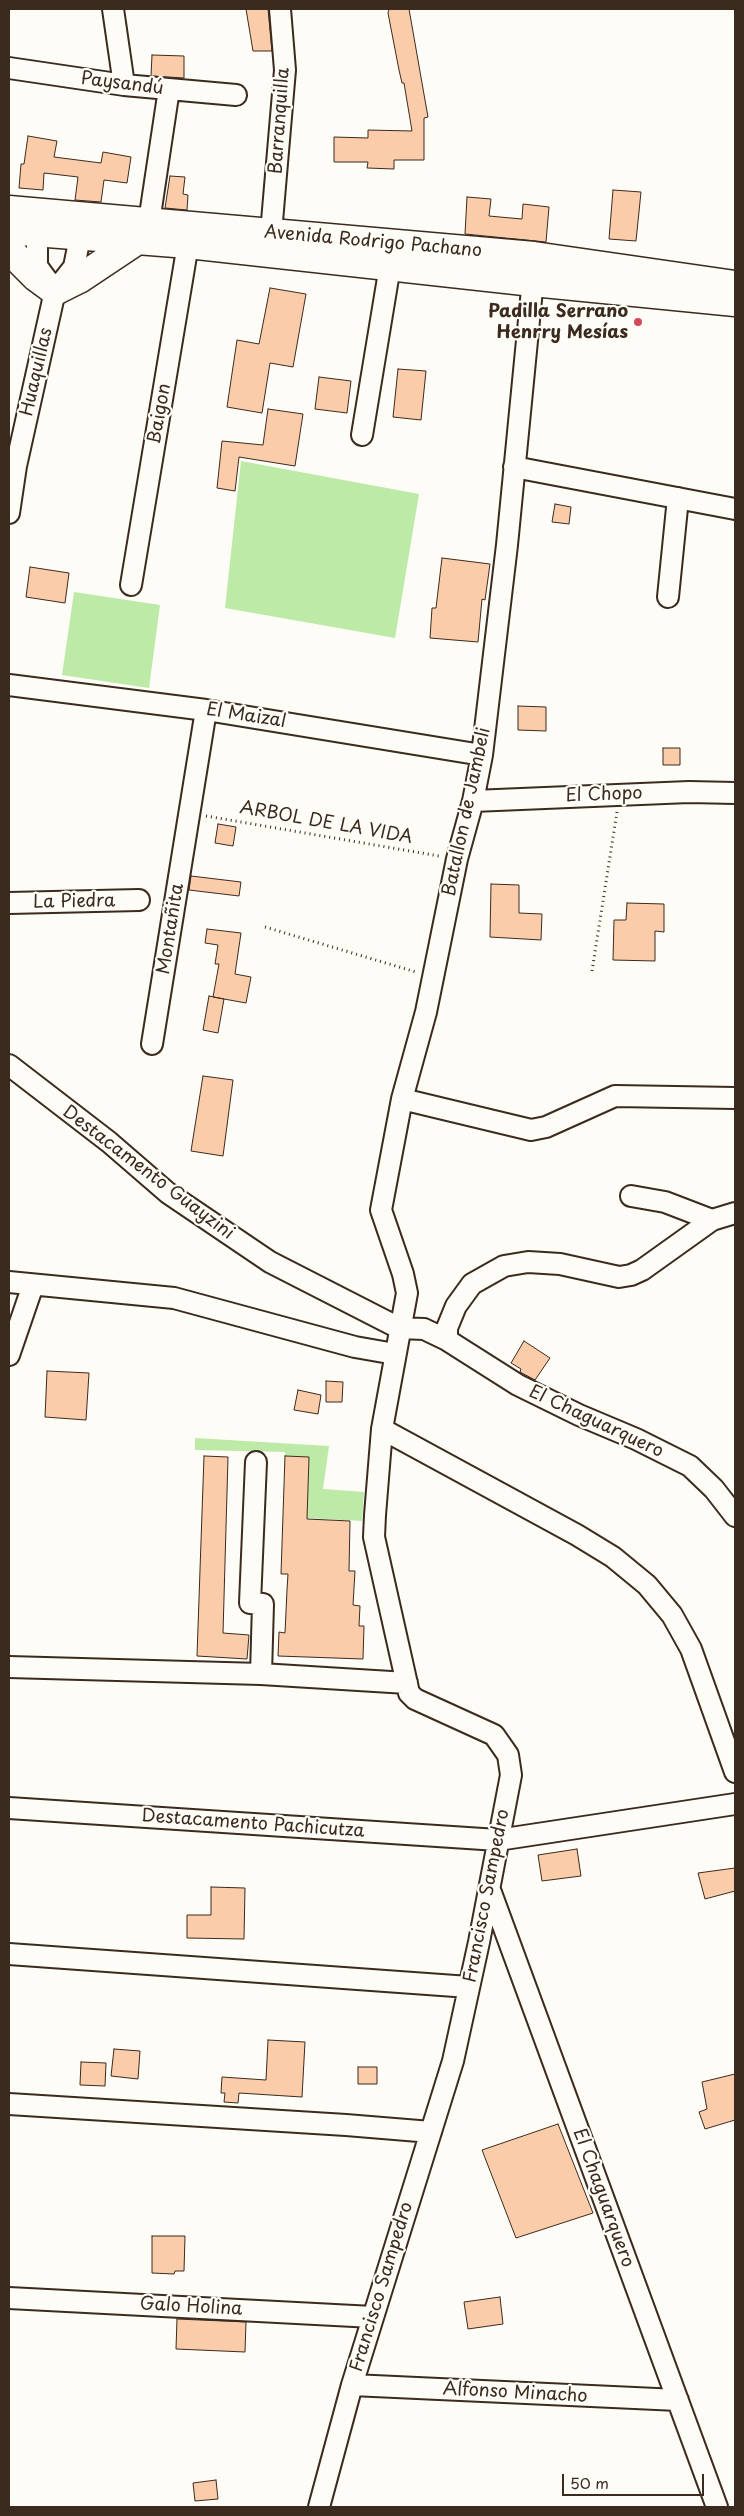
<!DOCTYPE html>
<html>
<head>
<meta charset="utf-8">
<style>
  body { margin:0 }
  #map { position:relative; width:744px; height:2516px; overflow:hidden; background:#fdfcf7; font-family:"Playpen Sans",sans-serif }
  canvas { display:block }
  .frame { position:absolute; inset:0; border:10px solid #3b2a1e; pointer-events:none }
  .scale { position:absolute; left:562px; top:2474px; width:142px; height:22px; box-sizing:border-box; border:2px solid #3b2a1e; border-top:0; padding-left:6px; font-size:15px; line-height:18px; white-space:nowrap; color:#3b2a1e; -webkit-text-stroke:4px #fdfcf7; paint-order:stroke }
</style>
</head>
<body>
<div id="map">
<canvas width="744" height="2516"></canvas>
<div class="frame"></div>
<div class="scale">50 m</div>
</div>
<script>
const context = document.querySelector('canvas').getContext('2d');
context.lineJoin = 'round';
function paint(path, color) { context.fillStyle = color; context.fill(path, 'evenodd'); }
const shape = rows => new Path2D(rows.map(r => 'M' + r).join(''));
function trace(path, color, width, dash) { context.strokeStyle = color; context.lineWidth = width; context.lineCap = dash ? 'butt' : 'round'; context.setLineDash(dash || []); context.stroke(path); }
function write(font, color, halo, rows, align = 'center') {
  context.font = font + ' "Playpen Sans",sans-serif'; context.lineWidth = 4.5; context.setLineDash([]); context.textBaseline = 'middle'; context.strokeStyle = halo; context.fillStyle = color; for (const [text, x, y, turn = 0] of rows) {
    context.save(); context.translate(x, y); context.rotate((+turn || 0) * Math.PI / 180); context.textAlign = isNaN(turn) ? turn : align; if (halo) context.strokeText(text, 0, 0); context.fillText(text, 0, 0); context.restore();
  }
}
paint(shape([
  [241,461,419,494,395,638,225,608],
  [74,592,160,605,149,688,62,675],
  [195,1438,329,1446,323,1489,364,1492,362,1521,307,1518,309,1457,285,1456,285,1452,195,1450]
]), '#bdeaa7');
const building = shape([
  [246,9,268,9,272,51,253,51,246,9],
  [389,9,409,9,428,117,424,118,424,160,394,160,394,169,367,168,368,162,334,162,334,137,368,138,368,130,412,131,404,83,402,83,399,70,388,13,389,9],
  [152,55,184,56,184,78,151,76,152,55],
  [28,136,57,141,54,157,101,163,103,152,131,157,127,183,104,180,101,202,75,200,78,177,44,173,43,190,19,188,21,164,24,164,28,136],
  [170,176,185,177,183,194,188,195,187,210,165,208,170,176],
  [613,190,641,192,636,241,609,239,613,190],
  [467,197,491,199,489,216,522,219,523,204,549,207,546,242,465,234,467,197],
  [270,288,306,294,293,367,270,363,262,413,227,407,237,340,259,344,270,288],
  [398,369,426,371,421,420,393,417,398,369],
  [319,377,351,381,347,413,315,409,319,377],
  [268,409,303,414,295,466,239,457,235,491,217,488,222,441,263,445,268,409],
  [555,504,571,507,569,524,552,522,555,504],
  [442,558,490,564,485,600,482,599,478,642,430,638,432,608,436,608,442,558],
  [30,567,69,573,65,603,26,597,30,567],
  [518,706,546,707,546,731,518,730,518,706],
  [663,748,680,748,680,765,663,765,663,748],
  [218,824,236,827,233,846,215,843,218,824],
  [191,876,241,882,239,896,189,890,191,876],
  [491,884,519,885,519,913,542,914,541,940,490,937,491,884],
  [627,903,664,904,664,932,655,931,655,961,613,960,614,920,626,920,627,903],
  [207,929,241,933,235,974,251,977,246,1003,213,997,219,964,215,964,218,945,205,943,207,929],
  [209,996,224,999,218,1033,203,1030,209,996],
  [203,1076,233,1080,223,1156,191,1151,203,1076],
  [524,1341,550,1358,535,1380,520,1372,521,1369,511,1363,524,1341],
  [47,1371,89,1373,86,1420,45,1417,47,1371],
  [326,1381,343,1382,342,1402,326,1402,326,1381],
  [298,1390,321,1395,318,1414,294,1410,298,1390],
  [204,1456,228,1457,223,1633,249,1635,247,1659,197,1656,204,1456],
  [285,1456,309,1457,307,1519,350,1521,349,1571,355,1571,353,1605,360,1606,359,1626,364,1626,363,1659,278,1656,279,1632,285,1633,287,1590,288,1574,281,1574,285,1456],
  [577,1849,581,1876,542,1881,538,1855,577,1849],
  [735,1868,735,1891,705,1899,698,1873,735,1868],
  [211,1887,245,1888,244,1939,187,1938,187,1915,211,1915,211,1887],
  [268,2040,305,2042,302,2097,239,2093,238,2103,224,2102,225,2093,221,2093,222,2077,266,2080,268,2040],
  [114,2049,140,2051,138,2079,111,2076,114,2049],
  [81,2062,106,2063,105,2086,80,2085,81,2062],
  [358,2067,377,2067,377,2084,358,2084,358,2067],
  [735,2074,735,2120,705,2129,699,2112,707,2109,702,2082,735,2074],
  [558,2124,593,2213,516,2238,482,2150,558,2124],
  [152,2236,185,2236,184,2271,175,2271,174,2274,152,2273,152,2236],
  [500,2297,503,2324,468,2329,464,2302,500,2297],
  [177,2319,246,2322,245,2352,176,2349,177,2319],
  [216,2480,218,2499,195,2501,193,2483,216,2480]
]);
paint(building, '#fbcca9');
trace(building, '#3b2a1e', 1);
const street = shape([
  [113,9,124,85],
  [9,68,124,85,236,95],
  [37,220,37,266,55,291,74,267,83,222],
  [149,222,169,89],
  [271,233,285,70,280,9],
  [362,435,390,266],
  [514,467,735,509],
  [9,513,16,466,55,291],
  [131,585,188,244],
  [668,597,678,498],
  [9,685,206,710,482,755],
  [473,801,689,792,735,793],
  [9,903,139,900],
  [152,1044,206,710],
  [9,1065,109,1142,168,1193,270,1262,399,1328,424,1329,447,1340,518,1385,579,1415,636,1439,690,1466,714,1489,735,1516],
  [402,1099,531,1130,546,1127,615,1096,735,1098],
  [631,1196,665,1202,712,1220],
  [9,1282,174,1298,355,1347,395,1354],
  [447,1340,447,1328,456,1306,472,1284,504,1266,528,1262,560,1264,619,1277,631,1275,642,1270,712,1220,735,1213],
  [9,1355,33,1285],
  [382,1429,577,1535,613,1557,647,1585,672,1615,691,1649,735,1772],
  [256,1462,250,1603,263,1604,261,1674],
  [9,1667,261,1674,407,1683],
  [9,1808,498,1840,735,1804],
  [490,1890,717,2507],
  [9,1954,469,1987],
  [9,2104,346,2125,431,2132],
  [9,2298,373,2317],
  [352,2385,678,2400],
  [319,2507,352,2385,453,2061,479,1942,511,1775,508,1755,494,1735,415,1699,409,1693,374,1537,375,1515,382,1429,407,1293,403,1274,381,1210,402,1099,426,1012,457,859,473,801,482,755,507,545,534,269]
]);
const primary = shape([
  [9,210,534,256,735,285],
  [9,230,188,244,533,282,735,302],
  [9,250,36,277,55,291,79,279,136,241]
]);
trace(street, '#3b2a1e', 24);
trace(primary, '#3b2a1e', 31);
trace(shape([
  [206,816,439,856],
  [265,927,416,972],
  [592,971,617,812]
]), '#3b2a1e', 3, [1, 4]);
trace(street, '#fdfcf7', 20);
trace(primary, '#fdfcf7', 28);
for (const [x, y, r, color] of [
  [638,322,5,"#d1495b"]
]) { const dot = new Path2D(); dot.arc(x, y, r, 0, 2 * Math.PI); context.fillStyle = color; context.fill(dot); trace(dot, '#fdfcf7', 2); }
write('18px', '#3b2a1e', '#fdfcf7', [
  ["Paysandú",122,84,7],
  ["Barranquilla",280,121,-86],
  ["Avenida Rodrigo Pachano",373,242,5],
  ["Huaquillas",37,372,-77],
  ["Baigon",160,414,-80],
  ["El Maizal",246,716,9],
  ["El Chopo",604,795,-2],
  ["Batallon de Jambeli",467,812,-78],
  ["ARBOL DE LA VIDA",326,823,10],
  ["La Piedra",74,902,-1],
  ["Montañita",171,929,-81],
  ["Destacamento Guayzini",148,1173,37],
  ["El Chaguarquero",596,1422,25],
  ["Destacamento Pachicutza",253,1824,4],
  ["Francisco Sampedro",487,1896,-79],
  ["El Chaguarquero",603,2198,70],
  ["Francisco Sampedro",382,2287,-73],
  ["Galo Holina",191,2307,3],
  ["Alfonso Minacho",515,2393,3]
]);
write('bold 18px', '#3b2a1e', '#fdfcf7', [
  ["Padilla Serrano",628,312],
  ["Henrry Mesías",628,333]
], 'right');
</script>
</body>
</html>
